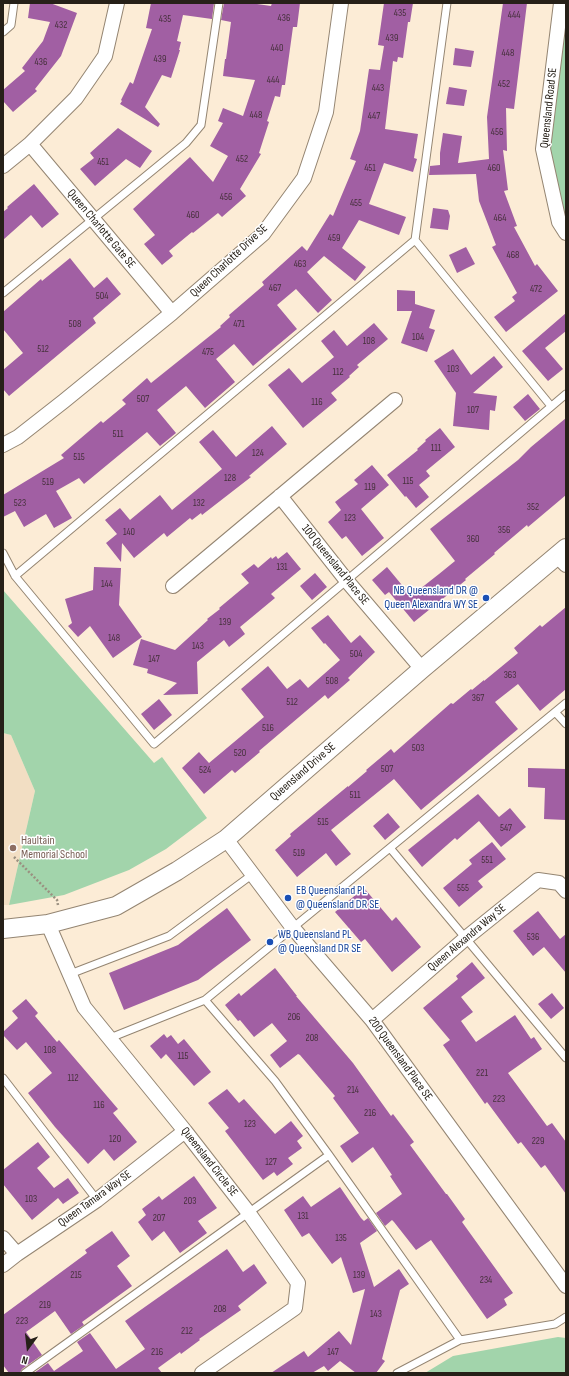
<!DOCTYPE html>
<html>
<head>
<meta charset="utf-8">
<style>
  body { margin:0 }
  #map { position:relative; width:569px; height:1376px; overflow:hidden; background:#fcecd6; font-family:"Sofia Sans Condensed",sans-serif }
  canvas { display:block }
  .frame { position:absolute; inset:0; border:4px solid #262018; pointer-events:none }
  .north { position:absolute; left:8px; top:1328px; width:40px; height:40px; -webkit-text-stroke:3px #fff; paint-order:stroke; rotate:195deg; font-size:11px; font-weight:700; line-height:16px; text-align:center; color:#262018 }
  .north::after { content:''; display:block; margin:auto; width:14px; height:18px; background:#262018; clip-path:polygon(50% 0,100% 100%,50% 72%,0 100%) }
</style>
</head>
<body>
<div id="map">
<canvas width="569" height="1376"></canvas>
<div class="frame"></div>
<div class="north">N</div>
</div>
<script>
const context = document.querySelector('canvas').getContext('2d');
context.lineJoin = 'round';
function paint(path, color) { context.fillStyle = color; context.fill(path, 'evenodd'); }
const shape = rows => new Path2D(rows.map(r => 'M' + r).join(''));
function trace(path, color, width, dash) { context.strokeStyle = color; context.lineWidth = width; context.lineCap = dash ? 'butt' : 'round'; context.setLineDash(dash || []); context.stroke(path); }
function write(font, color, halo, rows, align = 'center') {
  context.font = font + ' "Sofia Sans Condensed",sans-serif'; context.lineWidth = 3; context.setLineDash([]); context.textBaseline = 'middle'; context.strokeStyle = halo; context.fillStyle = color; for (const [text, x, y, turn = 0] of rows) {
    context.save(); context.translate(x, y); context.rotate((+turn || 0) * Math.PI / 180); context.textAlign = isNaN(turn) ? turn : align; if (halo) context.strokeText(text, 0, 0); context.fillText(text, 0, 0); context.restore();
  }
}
paint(shape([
  [3,733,11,735,35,791,9,905,3,905]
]), '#f2dec3');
paint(shape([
  [566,18,566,233,543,149],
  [3,590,154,763,162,757,207,818,166,849,129,870,64,895,9,905,35,791,11,735,3,733],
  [558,1337,566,1338,566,1373,425,1373,453,1356]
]), '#a2d4ab');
paint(shape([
  [30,3,50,3,77,13,61,56,35,89,37,91,13,112,3,101,3,90,25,71,22,68,43,41,50,22,28,18],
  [151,3,214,3,212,19,183,15,177,41,181,42,179,50,180,50,171,78,162,75,145,107,160,124,158,127,120,104,122,101,121,100,130,82,133,84,152,29,146,28],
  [224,3,250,3,271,6,272,3,300,3,297,27,293,27,285,85,282,85,280,97,275,96,267,121,269,122,259,153,261,154,240,189,246,196,222,217,218,213,193,233,192,232,169,251,173,256,162,265,144,244,155,235,133,209,190,157,213,182,228,156,210,146,223,123,218,121,223,108,243,116,255,80,223,76,225,59,226,59,231,22,221,20],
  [384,3,413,3,410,22,408,22,403,58,398,57,397,62,393,61,385,129,418,134,414,158,417,159,413,172,384,163,369,204,406,217,399,235,359,220,342,248,366,267,355,281,324,256,307,272,332,300,318,313,296,289,277,305,297,329,253,366,234,344,216,359,235,382,205,408,186,386,157,410,176,433,160,446,147,432,84,484,79,478,56,491,72,518,54,528,46,514,24,527,15,511,3,517,3,495,64,458,61,455,101,421,103,423,126,404,122,400,147,378,151,383,221,327,220,326,230,317,229,315,264,285,262,282,302,246,307,251,330,214,333,216,356,161,350,159,360,131,369,69,380,70,384,46,378,45],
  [503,3,527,3,514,109,506,108,507,151,503,150,508,190,504,191,517,226,514,227,535,266,537,264,558,291,506,332,494,317,515,301,512,297,517,293,492,247,496,245,479,201,476,174,429,175,430,166,440,165,440,153,443,133,462,136,458,163,489,159,487,117],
  [455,48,474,51,471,67,453,65],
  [449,87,467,90,464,106,446,104],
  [118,128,152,151,140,168,126,159,95,186,80,169,94,158,90,153],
  [34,184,59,214,42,228,31,215,3,240,3,212,8,208,7,207],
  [433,208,448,210,450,216,448,230,430,228],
  [466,247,475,264,457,273,449,255],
  [70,258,94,288,107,277,121,294,93,318,96,323,9,396,3,389,3,370,23,353,3,329,3,312,41,279,42,281],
  [397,290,415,291,415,304,435,310,429,328,435,330,427,352,401,343,412,311,397,311],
  [566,313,566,331,545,348,563,369,548,381,522,351],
  [374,323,388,339,357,365,359,367,349,376,350,377,331,393,337,400,303,428,268,385,289,368,302,383,334,357,321,341,334,330,347,346],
  [453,349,471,375,494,356,503,367,473,393,497,396,495,411,490,410,489,430,453,426,456,393,434,361],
  [528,394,540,409,525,421,513,407],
  [566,418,566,495,528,527,527,525,494,553,495,554,465,579,466,580,414,622,389,592,385,595,372,580,387,567,411,596,439,574,455,561,430,529,518,460,531,447],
  [272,426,287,444,249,476,251,477,202,515,201,513,192,520,190,518,167,537,164,533,134,558,122,543,121,562,106,543,117,534,105,520,120,508,130,520,160,495,172,510,222,469,199,442,213,430,236,457],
  [440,428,455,447,426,471,430,476,419,485,429,497,416,508,406,496,405,497,387,475,418,450,417,449,426,441,425,440],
  [372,465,389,485,361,509,384,538,362,556,346,536,342,539,328,522,341,510,335,502,358,484,354,480],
  [287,552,301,569,271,594,275,598,240,627,245,634,229,647,224,640,197,662,198,694,163,695,177,683,147,673,148,669,133,665,141,639,175,650,208,620,207,619,220,609,219,608,249,583,241,574,254,564,258,568,271,557,272,559,276,556,278,559],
  [94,567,121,568,119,605,142,637,113,658,90,626,78,637,68,626,72,623,65,599,93,590],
  [315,573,327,587,312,600,300,586],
  [566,607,566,689,540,711,518,684,495,702,518,729,421,810,394,779,331,830,351,854,336,866,326,853,297,877,275,850,291,836,290,834,348,786,348,787,367,771,366,770,391,749,394,753,451,703,453,704,471,689,472,690,484,680,484,681,518,653,514,648,540,625,542,627],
  [328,615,351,643,360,635,375,652,348,678,350,680,328,699,325,695,259,751,260,752,235,773,232,770,204,794,182,768,199,752,209,763,264,717,241,689,268,666,287,689,300,679,308,688,340,660,325,643,324,644,311,628],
  [159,699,172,715,154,730,141,714],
  [528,768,566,769,566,820,544,819,545,788,528,787],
  [478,794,499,817,510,808,526,827,501,847,479,821,457,840,455,838,422,867,408,850],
  [388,813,400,827,385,840,373,826],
  [492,842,506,859,478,881,483,887,459,907,443,888,472,864,469,860],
  [364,888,392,921,396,917,421,947,392,972,365,939,361,942,335,912],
  [227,908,251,940,198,980,124,1010,109,973,178,945],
  [538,911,560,939,566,934,566,973,544,947,533,956,513,931],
  [472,962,485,978,461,997,473,1012,461,1021,476,1042,515,1015,531,1039,534,1037,542,1049,508,1073,547,1126,552,1123,566,1142,566,1194,545,1165,541,1168,521,1142,518,1144,487,1102,485,1104,443,1045,450,1040,423,1008,458,979,456,976],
  [275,968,297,996,296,996,353,1063,391,1116,393,1114,414,1142,410,1145,446,1194,447,1194,465,1219,462,1222,513,1293,504,1299,507,1305,487,1319,431,1240,416,1250,394,1222,392,1220,385,1226,376,1213,402,1194,390,1176,392,1175,373,1147,352,1163,340,1146,359,1133,333,1098,335,1096,300,1055,298,1054,280,1068,270,1055,287,1041,272,1023,254,1037,240,1020,238,1021,225,1005,239,993,241,996],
  [552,993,564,1008,551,1019,538,1004],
  [26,999,38,1013,35,1016,57,1042,59,1040,118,1109,113,1113,137,1142,114,1161,104,1149,88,1164,55,1127,28,1093,52,1073,26,1042,17,1050,3,1035,3,1032,18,1018,12,1011],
  [164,1034,167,1038,171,1035,178,1044,184,1039,211,1072,194,1086,166,1054,161,1059,150,1046],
  [227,1089,239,1103,244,1099,275,1134,291,1121,303,1136,297,1141,302,1148,288,1158,293,1164,277,1176,274,1172,263,1180,225,1131,229,1128,208,1103],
  [38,1142,50,1157,37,1168,54,1188,68,1178,79,1193,63,1204,58,1198,32,1220,3,1184,3,1170],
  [194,1176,217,1208,198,1221,207,1233,180,1253,164,1231,152,1241,138,1222,146,1215,142,1209,159,1196,162,1200],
  [340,1187,361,1218,364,1221,368,1218,377,1231,360,1243,374,1287,399,1269,409,1284,400,1290,382,1359,385,1361,376,1373,356,1373,340,1361,328,1371,324,1366,312,1373,271,1373,304,1351,308,1357,339,1331,351,1345,365,1289,353,1293,341,1257,332,1264,309,1233,302,1237,284,1210,303,1196,311,1207],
  [112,1231,130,1256,117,1266,132,1286,82,1322,84,1325,71,1334,55,1311,26,1332,42,1355,22,1369,20,1373,9,1373,3,1365,3,1315,87,1253,85,1250],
  [227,1249,243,1272,254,1264,267,1283,238,1306,241,1310,199,1339,200,1340,181,1354,180,1352,158,1368,162,1373,34,1373,48,1363,54,1371,83,1351,77,1342,90,1333,116,1369,145,1349,125,1321]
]), '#a15fa3');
const service = shape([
  [3,32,11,25,14,3],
  [415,240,551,406],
  [3,293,186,143,201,125,219,3],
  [3,553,15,576,154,744,566,394],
  [15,576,415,240,447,3],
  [555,712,566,724],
  [390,848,566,1058],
  [70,974,169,936,253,874],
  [205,1000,275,1081,329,1155,460,1340],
  [110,1038,205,1000,566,703],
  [3,1078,97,1200],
  [25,1373,329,1155],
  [397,1373,460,1340,555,1324,566,1317]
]);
const minor = shape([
  [561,3,543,149,559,222,566,233],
  [30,144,172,313],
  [3,166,30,144,76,98,105,56,117,3],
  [3,445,18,437,64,401,172,313,263,234,304,178,326,112,341,3],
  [280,496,347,581,422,669],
  [557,556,566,565],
  [173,586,395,400],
  [226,839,293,928,372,1020,566,1286],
  [48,924,84,1007,185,1131,248,1212,298,1283,295,1308,202,1373],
  [372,1020,466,938,538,880,559,883,566,891],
  [3,1238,17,1254],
  [3,1265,17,1254,97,1200,185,1131]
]);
const tertiary = shape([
  [3,929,48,924,116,906,177,871,226,839,422,669,566,548]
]);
trace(service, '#948572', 9);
trace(minor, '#948572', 16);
trace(tertiary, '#948572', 20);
trace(shape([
  [14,857,57,900,58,905]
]), '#9b9080', 2.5, [2, 2]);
trace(service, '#fff', 7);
trace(minor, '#fff', 14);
trace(tertiary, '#fff', 18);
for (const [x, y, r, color] of [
  [486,598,4,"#1a4fb4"],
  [13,848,4,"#8d6e63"],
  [288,898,4,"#1a4fb4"],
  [270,942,4,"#1a4fb4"]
]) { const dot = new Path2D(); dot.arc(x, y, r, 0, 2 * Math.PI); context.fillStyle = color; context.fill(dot); trace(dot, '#fff', 1.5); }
write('10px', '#45303b', null, [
  ["435",400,13],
  ["444",514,15],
  ["436",284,18],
  ["435",165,19],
  ["432",61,25],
  ["439",392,38],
  ["440",277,48],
  ["448",508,53],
  ["439",160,59],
  ["436",41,62],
  ["444",273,80],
  ["452",504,84],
  ["443",378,88],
  ["448",256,115],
  ["447",374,116],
  ["456",497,132],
  ["452",242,159],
  ["451",103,162],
  ["451",370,168],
  ["460",494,168],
  ["456",226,197],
  ["455",356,203],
  ["460",193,215],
  ["464",500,218],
  ["459",334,238],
  ["468",513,255],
  ["463",300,264],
  ["467",275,288],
  ["472",536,289],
  ["504",102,296],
  ["508",75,324],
  ["471",239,324],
  ["104",418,337],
  ["108",369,341],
  ["512",43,349],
  ["475",208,352],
  ["103",453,369],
  ["112",338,372],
  ["507",143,399],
  ["116",317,402],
  ["107",473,410],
  ["511",118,434],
  ["111",436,448],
  ["124",258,453],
  ["515",79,457],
  ["128",230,478],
  ["115",408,481],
  ["519",48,482],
  ["119",370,487],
  ["523",20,503],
  ["132",199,503],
  ["352",533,507],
  ["123",350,518],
  ["356",504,530],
  ["140",129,532],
  ["360",473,539],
  ["131",282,567],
  ["144",107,584],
  ["139",225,622],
  ["148",114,638],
  ["143",198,646],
  ["504",356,654],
  ["147",154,659],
  ["363",510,675],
  ["508",332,681],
  ["367",478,698],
  ["512",292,702],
  ["516",268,728],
  ["503",418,748],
  ["520",240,753],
  ["507",387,769],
  ["524",205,770],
  ["511",355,795],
  ["515",323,822],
  ["547",506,828],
  ["519",299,853],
  ["551",487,860],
  ["555",463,888],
  ["536",533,937],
  ["206",294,1017],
  ["208",312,1038],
  ["108",50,1050],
  ["115",183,1056],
  ["221",482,1073],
  ["112",73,1078],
  ["214",353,1090],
  ["223",499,1099],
  ["116",99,1105],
  ["216",370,1113],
  ["123",250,1124],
  ["120",115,1139],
  ["229",538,1141],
  ["127",271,1162],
  ["103",31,1199],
  ["203",190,1201],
  ["131",303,1216],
  ["207",159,1218],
  ["135",341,1238],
  ["215",76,1275],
  ["139",359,1275],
  ["234",486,1280],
  ["219",45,1305],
  ["208",220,1309],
  ["143",376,1314],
  ["223",22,1321],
  ["212",187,1331],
  ["216",157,1352],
  ["147",333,1352]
]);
write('12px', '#262018', '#fff', [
  ["Queensland Road SE",549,108,-84],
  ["Queen Charlotte Gate SE",101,229,50],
  ["Queen Charlotte Drive SE",229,261,-43],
  ["100 Queensland Place SE",335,565,51],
  ["Queensland Drive SE",303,772,-41],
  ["Queen Alexandra Way SE",467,938,-40],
  ["200 Queensland Place SE",400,1059,54],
  ["Queensland Circle SE",209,1162,52],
  ["Queen Tamara Way SE",95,1199,-36]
]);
write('12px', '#164399', '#fff', [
  ["NB Queensland DR @",478,591,"right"],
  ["Queen Alexandra WY SE",478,605,"right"],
  ["EB Queensland PL",296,891],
  ["@ Queensland DR SE",296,905],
  ["WB Queensland PL",278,935],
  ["@ Queensland DR SE",278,949]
], 'left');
write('12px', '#785e54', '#fff', [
  ["Haultain",21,841],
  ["Memorial School",21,855]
], 'left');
</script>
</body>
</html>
